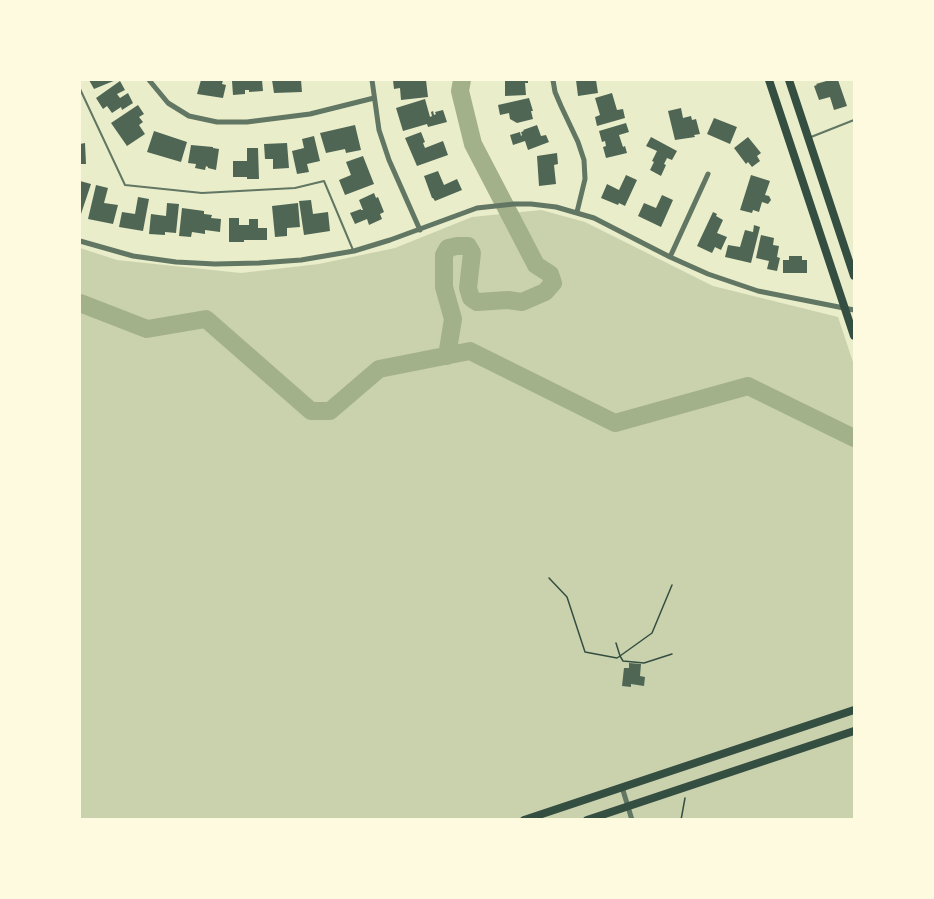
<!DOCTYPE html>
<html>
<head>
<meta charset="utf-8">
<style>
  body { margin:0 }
  #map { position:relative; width:934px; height:899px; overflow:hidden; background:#e9edc9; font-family:"IBM Plex Sans",sans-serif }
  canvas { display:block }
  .frame { position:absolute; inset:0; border:81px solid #fefae0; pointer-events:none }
</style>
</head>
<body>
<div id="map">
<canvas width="934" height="899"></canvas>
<div class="frame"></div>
</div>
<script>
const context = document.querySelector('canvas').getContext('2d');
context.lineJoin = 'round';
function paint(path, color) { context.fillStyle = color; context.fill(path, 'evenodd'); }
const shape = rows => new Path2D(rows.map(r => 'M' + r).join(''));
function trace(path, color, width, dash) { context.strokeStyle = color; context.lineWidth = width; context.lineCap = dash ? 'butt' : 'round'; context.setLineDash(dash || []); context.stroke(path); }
paint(shape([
  [541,210,585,222,713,286,838,317,854,365,854,819,80,819,80,248,117,260,241,273,319,264,395,248,472,217]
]), '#cad2ad');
trace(shape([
  [80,303,147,329,206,319,311,411,330,411,379,369,470,351,615,423,748,386,854,438],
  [447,356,453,319,444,287,444,255,448,248,457,246,468,246,472,253,468,288,471,298,477,302,508,300,522,302,545,292,553,283,550,274,536,265,473,144,460,91,462,80]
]), '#a3b18a', 18);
paint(shape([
  [89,80,116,80,94,89],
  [201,80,223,80,222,84,226,85,223,98,197,94],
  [240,80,262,80,263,91,249,92,249,90,245,90,245,94,233,95,232,81,240,81],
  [272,80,301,80,302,92,274,93],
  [393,80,426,80,428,97,401,100,400,88,394,89],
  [505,80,528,80,528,83,525,83,526,95,505,96],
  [576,80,596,80,598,93,578,96],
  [830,80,838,80,847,106,834,110,830,97,819,100,814,86,817,85,816,84],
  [120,81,125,90,117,94,120,98,128,93,133,103,122,110,121,107,112,113,107,106,103,109,96,98],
  [612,93,617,110,623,109,625,118,597,126,595,117,600,115,595,98],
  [529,98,533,111,531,111,533,119,517,123,510,119,509,113,500,115,498,105],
  [425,99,430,117,432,116,431,112,433,111,434,115,436,114,435,112,443,110,447,122,428,127,427,124,403,131,396,108],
  [138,105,144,114,139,117,143,122,139,125,145,134,127,146,111,123],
  [681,108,683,118,691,116,692,120,696,119,700,134,694,135,695,137,675,140,668,111],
  [714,118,737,127,730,144,707,134],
  [626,123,629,132,619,135,623,147,625,146,627,153,606,158,603,147,606,146,605,141,602,142,599,131],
  [355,125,361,150,346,153,345,149,326,153,320,133],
  [537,125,541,136,546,135,549,142,528,150,525,141,513,145,510,135,520,132,521,136,522,135,521,132,524,131,523,130],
  [154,131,187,142,181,162,147,152],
  [421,132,425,142,423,143,425,148,443,141,448,155,417,166,405,138],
  [314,136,320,161,307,164,309,172,297,174,292,151,304,148,302,139],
  [651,137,677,151,672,160,667,158,664,164,666,165,661,176,650,170,654,162,652,161,657,151,646,146],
  [748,137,761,153,757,156,760,161,752,167,748,162,746,164,734,148],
  [85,143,86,164,80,164,80,144],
  [287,143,289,168,273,169,273,159,265,159,264,144],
  [191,145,213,147,213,148,219,149,216,170,208,168,208,167,206,166,205,170,195,168,196,164,188,163],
  [247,148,258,148,259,179,247,179,247,177,233,177,233,161,247,161],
  [557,153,558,164,554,165,556,184,539,186,537,156],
  [363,156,374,184,345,195,339,180,351,175,346,162],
  [438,171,444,185,457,179,462,190,435,201,433,198,432,198,424,176],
  [626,175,637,180,625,206,619,203,618,205,601,198,607,184,619,190],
  [751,175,770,181,765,195,769,196,771,200,768,204,762,202,759,212,753,210,752,213,740,210],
  [80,181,91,184,81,214,80,214],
  [96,185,108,188,104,203,118,205,113,224,88,219],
  [374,193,376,198,378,197,384,212,380,214,382,219,369,225,367,219,355,224,350,213,361,209,361,210,363,210,359,200],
  [662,195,673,200,661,227,638,216,644,203,656,208],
  [138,197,149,199,143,231,119,227,122,212,135,214],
  [311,200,313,214,328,212,330,231,304,235,299,201],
  [167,203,179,204,176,233,165,232,165,235,149,234,151,214,166,216],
  [298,203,300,227,287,228,287,236,275,237,272,206],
  [182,208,204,211,204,214,212,215,211,218,221,219,220,232,205,230,205,234,192,232,191,237,179,236],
  [713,212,717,214,716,216,723,220,717,233,727,237,721,250,715,247,712,253,697,246],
  [229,218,239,218,239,225,249,225,249,219,258,219,258,228,267,228,267,240,244,240,244,242,229,242],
  [754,225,760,227,751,263,725,257,728,245,740,247,745,230,753,232],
  [761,235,774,238,773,245,779,246,777,257,780,258,777,271,767,269,769,261,756,258],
  [789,256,802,256,802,260,807,260,807,273,783,273,783,260,789,260],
  [629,663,641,664,640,676,645,677,644,686,631,684,631,687,622,686,624,668,629,668]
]), '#4f6655');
trace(shape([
  [549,578,567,597,585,652,617,658,620,656,616,643],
  [672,585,652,633,620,656,623,661,644,663,672,654],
  [681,820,685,798]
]), '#344e41', 1.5);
trace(shape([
  [80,89,125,185,202,193,295,188,324,181,353,250],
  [811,137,854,120]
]), '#617663', 2);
trace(shape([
  [149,80,168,103,189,116,217,122,247,122,310,114,374,98],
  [372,80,379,130,389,160,420,230],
  [553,80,555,92,561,106,578,142,584,160,585,179,577,212],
  [80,241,133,256,176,262,215,264,259,263,301,260,354,251,390,240,477,208,514,204,531,204,556,207,594,218,670,257,708,274,758,291,854,310],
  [670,257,708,174],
  [622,787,632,820]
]), '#617663', 5);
trace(shape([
  [769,80,854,336],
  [789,80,854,276],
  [524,820,854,710],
  [587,820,854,731]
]), '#344e41', 8);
</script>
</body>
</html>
